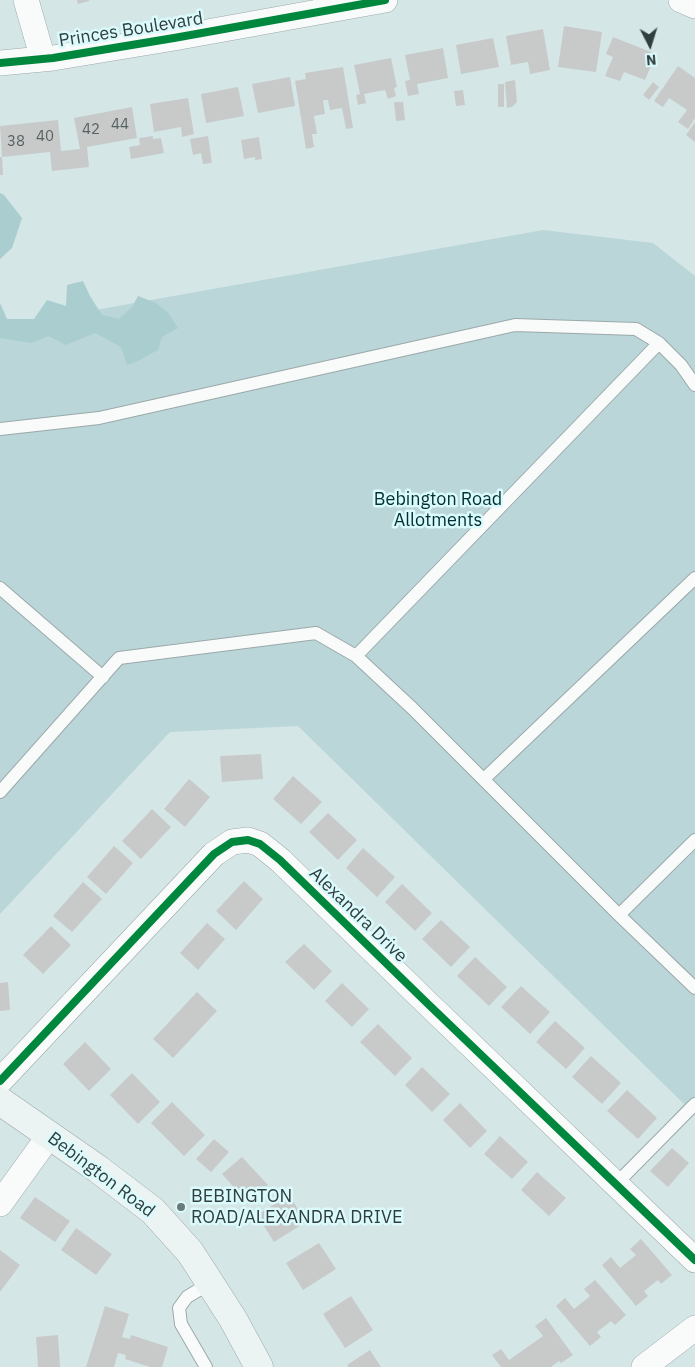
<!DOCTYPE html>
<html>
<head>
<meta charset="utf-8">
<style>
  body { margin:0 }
  #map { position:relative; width:695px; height:1367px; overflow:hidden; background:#d5e6e7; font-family:"IBM Plex Sans",sans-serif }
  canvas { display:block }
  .north { position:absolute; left:625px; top:20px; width:50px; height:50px; -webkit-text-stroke:4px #dafafc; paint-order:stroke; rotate:175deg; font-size:14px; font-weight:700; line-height:20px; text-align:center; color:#313e3f }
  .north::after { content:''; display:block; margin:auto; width:18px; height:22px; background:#313e3f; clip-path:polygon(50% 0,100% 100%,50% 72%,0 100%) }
</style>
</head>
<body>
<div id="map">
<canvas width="695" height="1367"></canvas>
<div class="north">N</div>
</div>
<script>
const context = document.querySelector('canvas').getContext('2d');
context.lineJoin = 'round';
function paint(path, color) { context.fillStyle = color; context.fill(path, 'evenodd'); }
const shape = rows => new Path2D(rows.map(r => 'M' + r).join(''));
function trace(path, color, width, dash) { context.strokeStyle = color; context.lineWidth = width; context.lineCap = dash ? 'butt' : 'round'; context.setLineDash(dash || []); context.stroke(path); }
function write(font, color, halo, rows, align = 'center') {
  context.font = font + ' "IBM Plex Sans",sans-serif'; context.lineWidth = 5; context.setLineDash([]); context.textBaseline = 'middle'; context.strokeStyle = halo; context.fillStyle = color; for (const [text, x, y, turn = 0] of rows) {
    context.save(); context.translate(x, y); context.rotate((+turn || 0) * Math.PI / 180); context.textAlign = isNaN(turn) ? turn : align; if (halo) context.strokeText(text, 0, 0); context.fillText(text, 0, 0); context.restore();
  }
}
paint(shape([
  [543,230,653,243,695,276,695,1112,624,1169,684,1104,298,726,170,732,0,914,0,327]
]), '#bad6d8');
paint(shape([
  [0,193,4,195,22,218,12,248,0,259],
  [83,281,90,296,102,315,119,319,132,307,138,296,156,303,169,314,178,328,162,337,158,350,136,362,127,365,121,347,95,333,66,345,49,336,31,343,0,338,0,303,7,319,34,319,47,300,66,306,67,285]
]), '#aacdcf');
paint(shape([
  [77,0,89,0,89,1,78,4],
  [564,26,602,32,596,72,558,67],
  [543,29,550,70,530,74,528,62,511,65,506,36],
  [613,37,656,54,645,80,624,72,620,81,605,76,613,57,606,54],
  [493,38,499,67,461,74,456,45],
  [443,48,448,78,417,84,419,94,408,96,405,81,410,80,405,55],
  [391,58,397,87,394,88,396,96,388,99,385,90,364,94,366,103,358,105,356,95,360,94,354,65],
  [678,66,695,78,695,118,688,129,678,122,687,110,669,98,663,107,654,101],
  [343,67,353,128,346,129,342,108,330,110,328,100,323,100,325,114,314,116,317,134,312,134,314,147,306,149,295,81,306,79,305,73],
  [290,77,295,106,258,113,252,84],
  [515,80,517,102,512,107,507,108,505,82],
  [653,82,659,87,649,100,643,95],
  [498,84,504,84,504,107,498,107],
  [238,87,244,116,206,123,201,94],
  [463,90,465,105,456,106,454,91],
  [188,98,194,134,182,137,181,127,154,132,150,104],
  [394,102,403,102,405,120,396,121],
  [132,107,137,138,87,147,89,167,52,171,50,152,2,157,0,126,58,120,61,151,80,149,74,118],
  [695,122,695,142,686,135],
  [153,136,153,139,161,138,164,153,131,159,129,147,140,145,139,138],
  [208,136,212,163,203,164,201,153,193,155,190,139],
  [259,137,262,159,255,160,255,157,244,159,241,140],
  [0,157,2,157,3,175,0,175],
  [261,754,263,779,222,782,220,756],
  [293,776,322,802,301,824,273,799],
  [189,779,210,797,185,827,164,809],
  [152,809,171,827,141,859,122,841],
  [328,813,357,840,338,860,309,832],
  [114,846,133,863,106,894,87,877],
  [363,848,395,877,377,897,346,868],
  [244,881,263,899,236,930,216,911],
  [83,882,102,899,72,932,53,916],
  [402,884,432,913,415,931,385,902],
  [441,920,470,947,451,967,422,939],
  [207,923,225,939,198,970,180,953],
  [51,926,71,945,43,974,23,955],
  [304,944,332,971,314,990,285,962],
  [475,957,507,987,489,1006,457,976],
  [8,982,10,1010,0,1011,0,983],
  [342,983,369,1009,352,1027,325,1001],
  [521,986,550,1012,530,1034,501,1007],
  [197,992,217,1011,173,1058,153,1039],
  [555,1021,585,1048,566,1069,536,1042],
  [378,1024,412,1058,395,1076,360,1042],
  [85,1042,111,1069,89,1091,63,1064],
  [591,1056,621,1083,602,1104,572,1077],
  [422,1067,450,1094,432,1112,405,1085],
  [132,1073,160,1102,138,1124,110,1095],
  [627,1090,657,1118,638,1139,607,1111],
  [172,1102,205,1135,184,1156,151,1123],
  [460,1103,487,1131,470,1148,443,1120],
  [500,1136,528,1162,512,1179,484,1154],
  [214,1139,229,1152,211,1172,196,1159],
  [672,1148,689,1163,668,1187,650,1171],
  [242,1157,268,1185,248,1203,222,1174],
  [537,1172,566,1198,549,1216,521,1190],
  [289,1195,306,1222,274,1242,257,1215],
  [35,1197,70,1221,55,1242,20,1218],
  [76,1228,112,1254,96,1275,61,1250],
  [641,1239,672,1275,661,1284,658,1280,644,1291,648,1296,636,1306,602,1265,611,1257,620,1268,636,1255,630,1249],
  [319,1243,336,1269,303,1290,286,1263],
  [0,1250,20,1265,0,1292],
  [595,1280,626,1315,615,1325,611,1321,597,1332,601,1337,590,1346,556,1306,565,1298,574,1309,590,1296,584,1289],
  [351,1296,373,1330,345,1348,323,1314],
  [105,1306,129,1314,122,1337,130,1339,131,1335,168,1347,162,1367,150,1367,125,1359,126,1355,118,1353,114,1367,86,1367],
  [546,1318,573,1355,561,1363,559,1361,551,1367,501,1367,492,1355,501,1349,509,1360,543,1336,535,1326],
  [58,1335,60,1367,38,1367,36,1337],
  [370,1350,381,1367,349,1367,347,1365]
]), '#c8caca');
const lane = shape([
  [659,343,681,365,695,385],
  [0,429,99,418,515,325,636,329,659,343,356,656],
  [0,588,103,677],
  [484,779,695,578],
  [0,792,119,658,316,633,356,656,412,708,619,915,695,988],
  [619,915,695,840],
  [616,1184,695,1104],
  [206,1367,181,1324,179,1308,187,1297,210,1283]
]);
const street = shape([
  [26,0,43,59],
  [681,0,695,6],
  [0,63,53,58,174,38,385,0],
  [0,1081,214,854,232,842,248,840,260,844,280,860,427,1003,695,1260],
  [0,1204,49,1136],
  [644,1367,695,1328]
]);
const secondary = shape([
  [0,1101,98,1169,153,1211,190,1252,233,1319,259,1367]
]);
trace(lane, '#9ba8a9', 14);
trace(street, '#9ba8a9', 26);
trace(secondary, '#9ba8a9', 29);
trace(lane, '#f9fbfb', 12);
trace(street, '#f9fbfb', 25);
trace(secondary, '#ecf3f3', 28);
trace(shape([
  [0,63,53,58,174,38,385,0],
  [0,1081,214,854,232,842,248,840,260,844,280,860,427,1003,695,1260]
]), '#00873e', 8);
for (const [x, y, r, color] of [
  [181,1207,5,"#6a797a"]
]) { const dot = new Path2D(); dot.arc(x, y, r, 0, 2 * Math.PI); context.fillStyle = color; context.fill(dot); trace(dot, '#dafafc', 2); }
write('15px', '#576162', null, [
  ["44",120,125],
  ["42",91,130],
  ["40",45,137],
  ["38",16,142]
]);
write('18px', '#313e3f', '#dafafc', [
  ["Princes Boulevard",131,30,-9],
  ["Alexandra Drive",358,915,44],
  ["Bebington Road",101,1175,37]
]);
write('18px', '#003034', '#dafafc', [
  ["Bebington Road",438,500],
  ["Allotments",438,521]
]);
write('18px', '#313e3f', '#dafafc', [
  ["BEBINGTON",191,1197],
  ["ROAD/ALEXANDRA DRIVE",191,1218]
], 'left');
</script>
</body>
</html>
